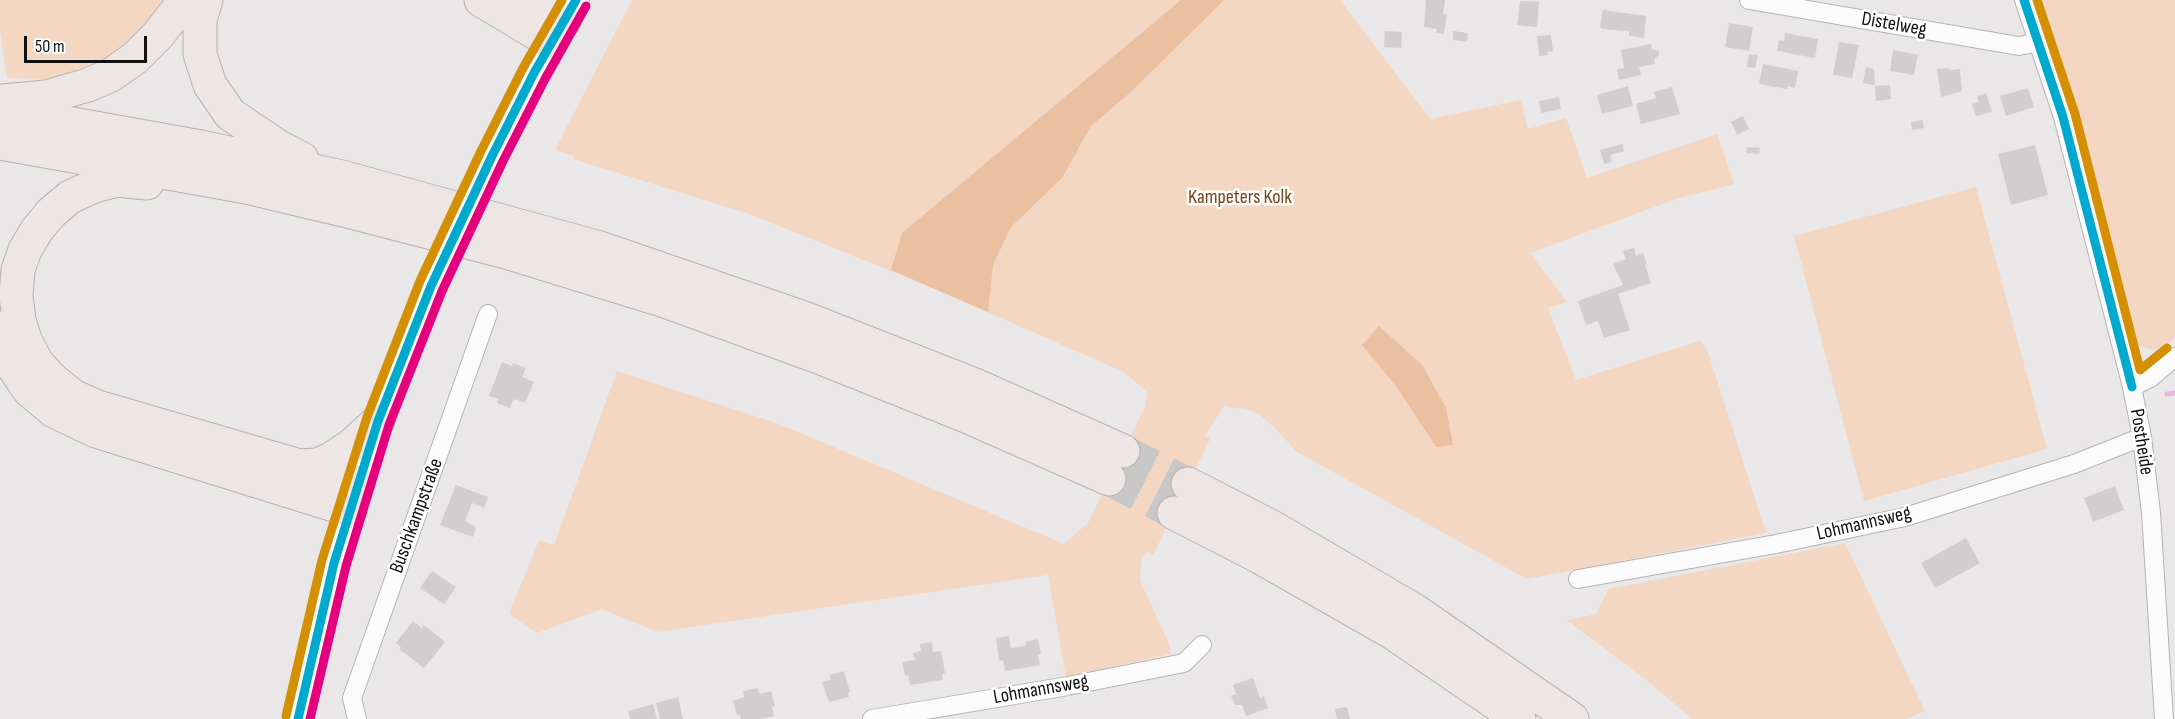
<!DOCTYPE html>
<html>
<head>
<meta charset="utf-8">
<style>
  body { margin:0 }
  #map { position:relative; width:2175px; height:719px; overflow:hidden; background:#e9e7e7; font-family:"Sofia Sans Condensed",sans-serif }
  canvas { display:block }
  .scale { position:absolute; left:24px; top:36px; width:123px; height:27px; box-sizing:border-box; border:3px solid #110f0f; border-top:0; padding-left:8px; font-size:18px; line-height:21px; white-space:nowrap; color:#110f0f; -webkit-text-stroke:4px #fff; paint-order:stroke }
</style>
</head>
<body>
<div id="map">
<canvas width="2175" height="719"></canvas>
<div class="scale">50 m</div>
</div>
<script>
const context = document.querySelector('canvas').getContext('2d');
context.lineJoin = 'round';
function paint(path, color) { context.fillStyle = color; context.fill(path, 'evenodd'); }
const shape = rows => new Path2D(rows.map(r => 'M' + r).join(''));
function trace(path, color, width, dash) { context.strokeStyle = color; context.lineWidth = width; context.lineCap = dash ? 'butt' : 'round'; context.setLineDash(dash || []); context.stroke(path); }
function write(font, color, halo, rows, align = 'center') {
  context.font = font + ' "Sofia Sans Condensed",sans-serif'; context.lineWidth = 5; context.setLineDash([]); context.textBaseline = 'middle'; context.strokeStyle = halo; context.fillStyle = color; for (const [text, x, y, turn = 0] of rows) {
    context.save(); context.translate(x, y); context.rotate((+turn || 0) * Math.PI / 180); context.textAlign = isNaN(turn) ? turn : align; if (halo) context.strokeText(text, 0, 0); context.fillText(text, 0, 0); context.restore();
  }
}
paint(shape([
  [0,0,162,0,150,24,110,58,51,79,7,78,0,32],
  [632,0,1340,0,1430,119,1521,100,1528,129,1566,118,1587,178,1717,134,1734,184,1676,199,1530,253,1567,302,1548,308,1576,380,1700,341,1704,344,1708,352,1766,533,1527,579,1297,452,1273,426,1260,415,1249,410,1224,406,1205,436,1210,439,1153,555,1146,552,1141,562,1140,580,1169,644,1171,654,1066,677,1048,575,657,632,602,609,537,633,509,614,539,540,554,545,617,371,779,424,1064,544,1088,523,1145,407,1147,392,1124,372,923,284,752,215,573,159,574,156,555,150],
  [2033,0,2175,0,2175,337,2168,343,2153,350,2137,345,2128,331,2080,143],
  [1976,187,2047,449,1864,501,1794,236],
  [1845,543,1925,711,1906,719,1692,719,1650,683,1567,620,1596,614,1609,589]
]), '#f3d7c3');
paint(shape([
  [1181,0,1224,0,1132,91,1091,126,1062,178,1011,227,993,265,988,312,891,270,902,233],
  [1379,326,1422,365,1446,408,1453,445,1436,447,1396,386,1362,345]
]), '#eac0a1');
trace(shape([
  [2167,394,2175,393]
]), '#ebb4da', 5);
paint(shape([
  [1426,0,1445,0,1443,14,1447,14,1444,34,1436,33,1437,29,1424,27],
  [1520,1,1539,2,1537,27,1517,25],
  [1603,10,1646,16,1644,38,1629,36,1629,31,1602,29,1600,27],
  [1729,23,1753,27,1749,51,1725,47],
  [1385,31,1402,32,1401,48,1384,47],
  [1453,31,1468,33,1467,42,1453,40],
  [1785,33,1818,39,1815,58,1777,51,1779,40,1784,41],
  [1551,35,1553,51,1547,52,1548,55,1539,56,1537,36],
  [1839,42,1859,45,1852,78,1833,75],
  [1651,44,1652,49,1659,51,1659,55,1654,59,1655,64,1639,67,1641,75,1619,80,1617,69,1624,68,1621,50],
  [1893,50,1918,55,1914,75,1890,71],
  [1749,54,1758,55,1755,68,1747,67],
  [1763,64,1798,71,1795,88,1788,86,1787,89,1759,84],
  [1866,67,1874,69,1875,85,1863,83],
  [1948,68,1949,70,1960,69,1962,91,1941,97,1937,69],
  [1890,85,1891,99,1876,101,1875,86],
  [1628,86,1633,106,1602,114,1597,95],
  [1672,87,1680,114,1641,124,1636,104,1656,98,1654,92],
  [2028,88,2034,107,2006,116,2000,96],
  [1986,93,1992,112,1976,116,1972,104,1979,102,1977,96],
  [1559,97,1561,109,1541,113,1539,101],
  [1743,116,1749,129,1737,135,1731,122],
  [1923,120,1924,128,1912,130,1911,122],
  [1622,144,1624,151,1610,155,1612,162,1604,164,1600,150],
  [2035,145,2048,195,2011,205,1998,154],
  [1747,147,1760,148,1759,154,1746,153],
  [1634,248,1636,256,1643,253,1647,264,1645,265,1651,283,1618,294,1630,330,1604,338,1598,321,1586,325,1578,301,1623,285,1613,264,1626,259,1623,251],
  [502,362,512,366,513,363,526,368,522,377,534,382,525,403,514,399,510,408,497,403,499,399,489,396],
  [456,485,488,497,484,508,472,503,465,521,476,527,473,537,440,525],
  [2115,486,2124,510,2093,522,2084,498],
  [1966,538,1980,563,1935,588,1921,563],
  [432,571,456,587,444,604,420,588],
  [413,621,422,628,424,625,445,642,424,668,399,649,401,647,396,643],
  [1009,636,1011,648,1026,646,1025,642,1038,639,1041,654,1038,655,1040,665,1005,671,1003,660,999,661,996,638],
  [932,642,933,652,941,651,945,673,942,674,943,680,910,685,908,675,905,676,902,662,915,660,913,653,921,651,920,644],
  [844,671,850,692,848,693,849,697,829,702,822,682,831,680,829,675],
  [1253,678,1260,698,1264,696,1268,708,1246,716,1242,705,1235,705,1231,696,1236,694,1233,685],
  [758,688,759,694,771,691,775,706,772,707,774,716,760,719,741,719,740,715,737,715,733,701,744,697,743,691],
  [678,697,683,719,660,719,656,703],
  [653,704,657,719,630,719,628,711],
  [1347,707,1350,719,1337,719,1335,709]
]), '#d0cece');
trace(shape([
  [1123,451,1188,484],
  [1109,479,1174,513]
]), '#c9c7c7', 33, [33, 16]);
const minor = shape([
  [1749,0,2019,46,2039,42],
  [2024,0,2063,117,2132,387,2142,437,2151,513,2164,719],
  [2132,387,2150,378,2175,357],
  [1578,579,1776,544,1905,517,2074,464,2142,437],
  [357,719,352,698,488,314],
  [872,719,1068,686,1184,663,1202,645]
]);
const secondary = shape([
  [492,156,534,73,576,0],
  [298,719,312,654,334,563,358,483,378,421,431,286]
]);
const motorway = shape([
  [206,0,200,20,200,54,210,85,230,114,279,147,302,159],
  [481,0,551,42],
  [530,0,564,21],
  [3,101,46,97,88,85,111,75,135,58,158,35,176,12,183,0],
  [0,111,201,147,342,177,600,248,807,319,975,385,1123,451],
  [0,143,246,187,347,211,506,252,665,301,816,356,966,416,1109,479],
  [147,183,117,180,94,186,70,197,51,213,37,230,25,250,18,270,16,295,19,320,25,340,37,363,54,381,73,396,98,407,358,483],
  [0,328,10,362,29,390,54,411,96,431,350,510],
  [297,466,318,465,331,459,352,445,378,421],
  [1188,484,1272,527,1414,610,1572,719],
  [1174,513,1258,556,1393,633,1519,719]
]);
trace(minor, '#b5b3b3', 20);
trace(secondary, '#b5b3b3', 28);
trace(motorway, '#b9b0ae', 35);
trace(minor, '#fcfbfb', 18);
trace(secondary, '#fcfbfb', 26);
trace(motorway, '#ede6e4', 33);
const secondaryBridge = shape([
  [431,286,492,156]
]);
trace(secondaryBridge, '#b5b3b3', 28, []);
trace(secondaryBridge, '#fcfbfb', 26);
trace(shape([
  [2024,0,2063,117,2132,387],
  [298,719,334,563,378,421,431,286,492,156,534,73,576,0]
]), '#00a9ce', 9);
trace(shape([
  [310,719,346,566,389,425,442,291,503,161,545,79,586,6]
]), '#e5007d', 9);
trace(shape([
  [2037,0,2075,114,2140,370,2167,348],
  [286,716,322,560,367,417,420,281,481,151,523,68,562,0]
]), '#d48f02', 9);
write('20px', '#110f0f', '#fff', [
  ["Distelweg",1894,25,10],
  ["Postheide",2141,442,81],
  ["Buschkampstraße",417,516,-70],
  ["Lohmannsweg",1864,524,-13],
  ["Lohmannsweg",1041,690,-10]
]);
write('20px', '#76451c', '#fff', [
  ["Kampeters Kolk",1240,198]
]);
</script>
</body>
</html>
